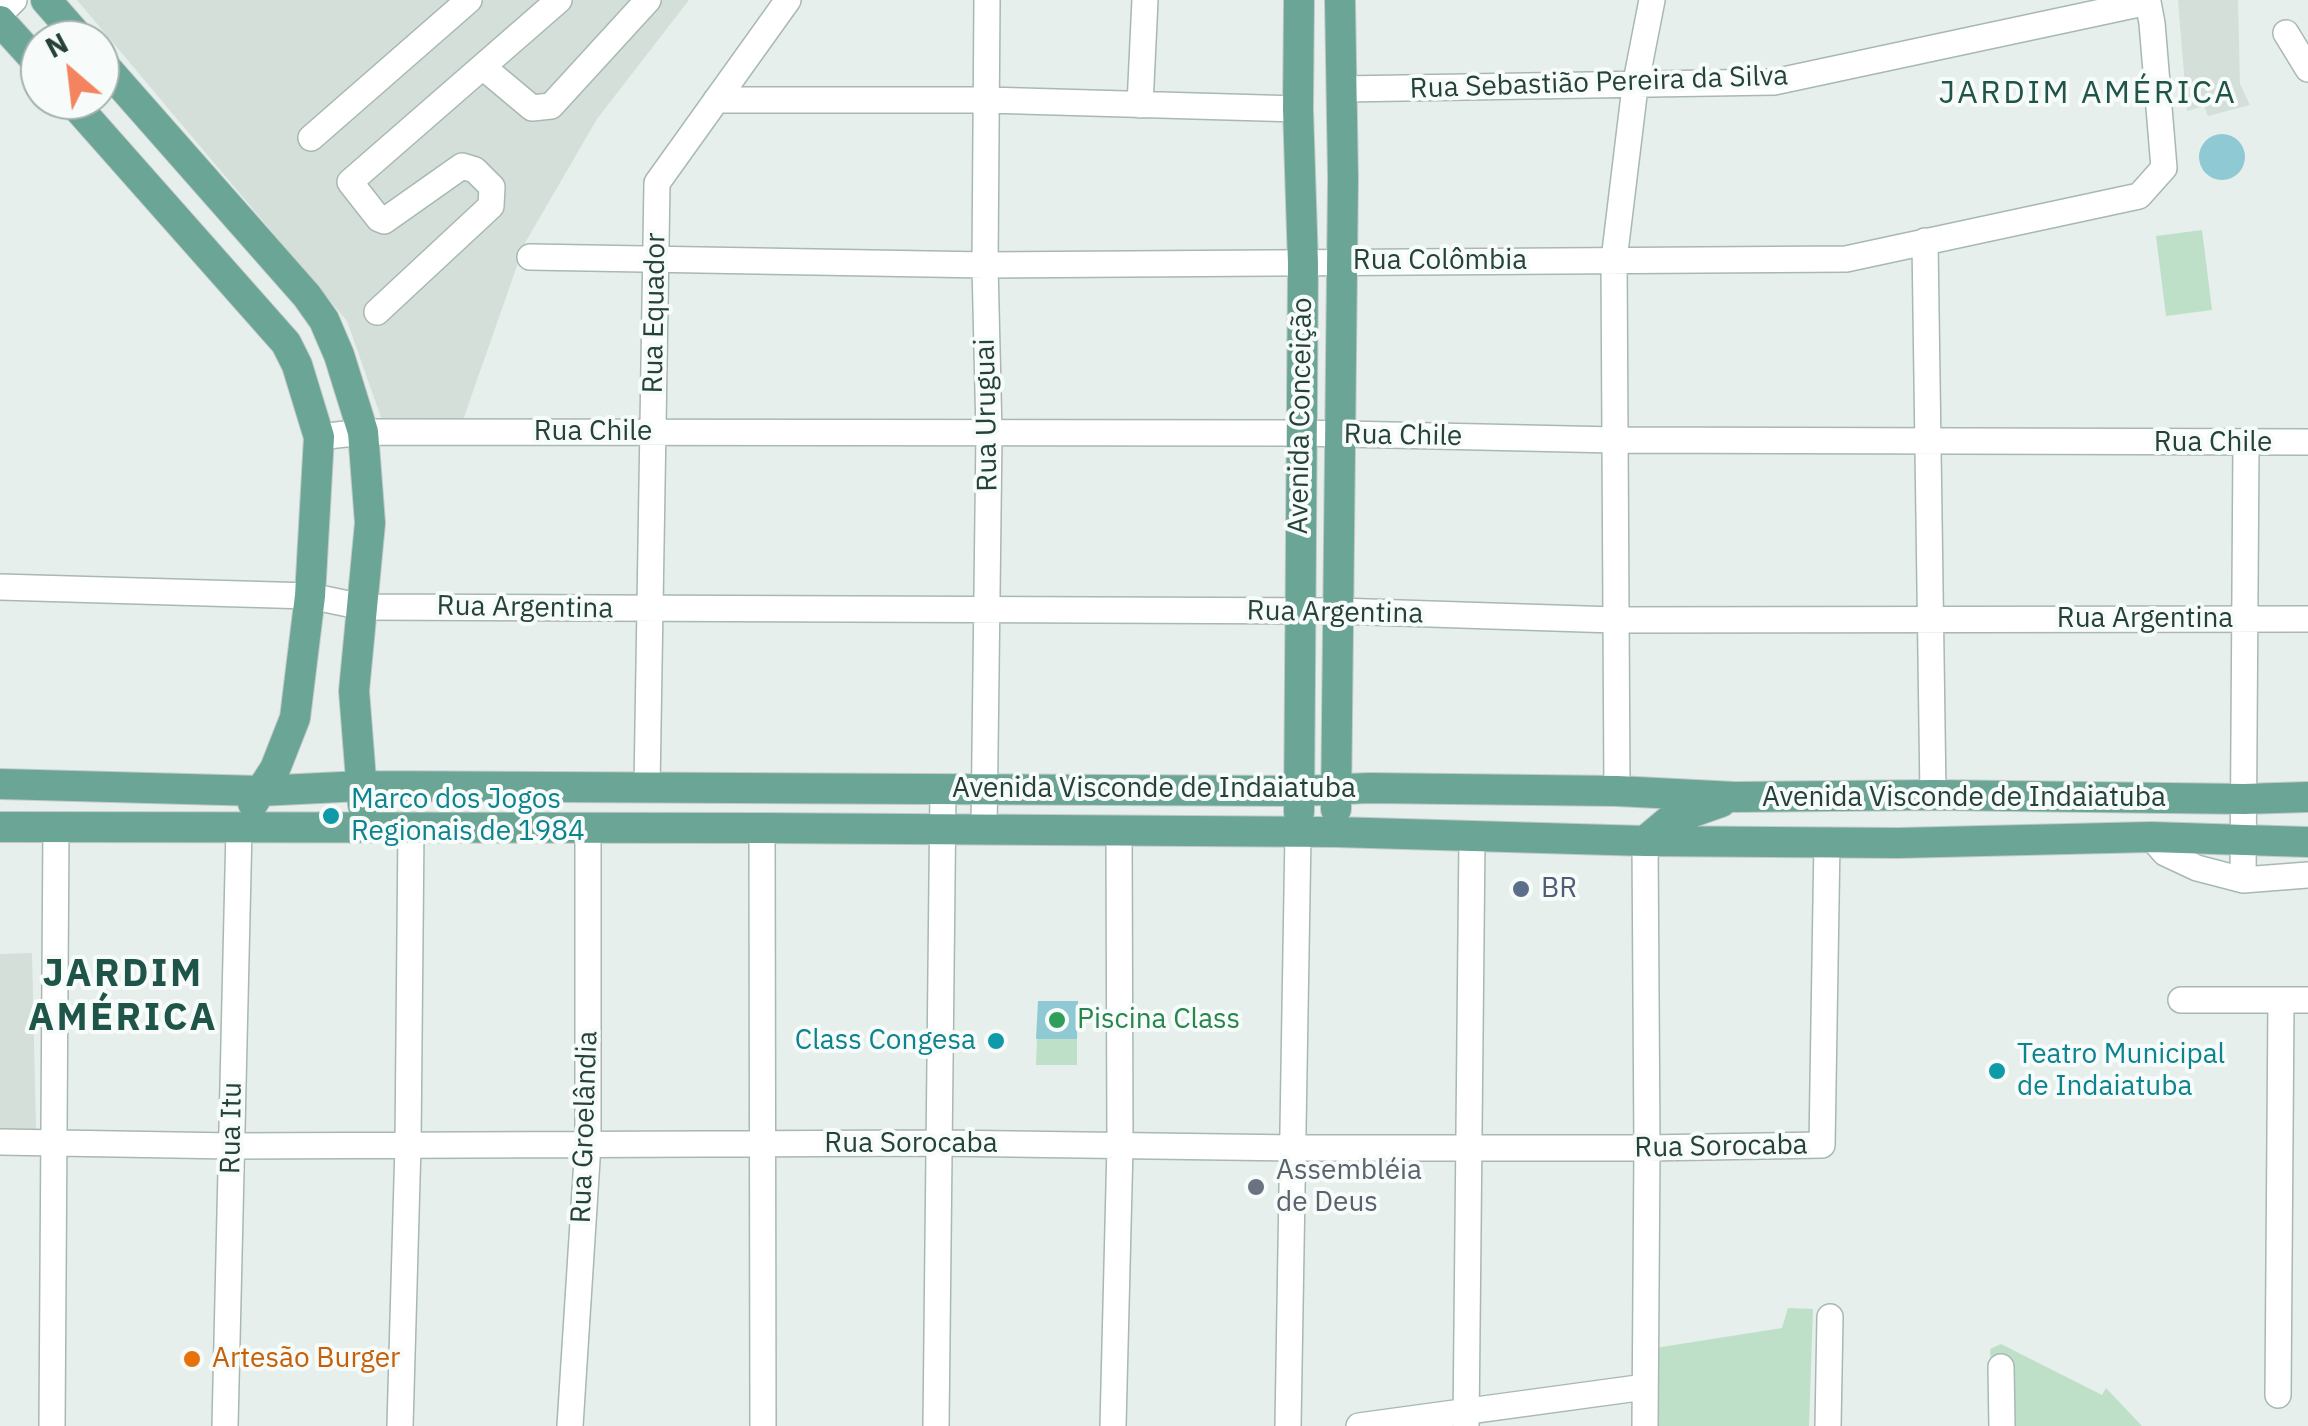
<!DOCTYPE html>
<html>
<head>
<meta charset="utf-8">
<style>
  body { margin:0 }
  #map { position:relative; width:2308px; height:1426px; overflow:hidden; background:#e6efeb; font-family:"IBM Plex Sans",sans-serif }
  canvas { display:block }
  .north { position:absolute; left:20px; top:20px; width:100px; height:100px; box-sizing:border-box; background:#f7fbf9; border:2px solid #a3b1ad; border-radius:50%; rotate:332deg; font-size:28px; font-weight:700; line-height:40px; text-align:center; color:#24423a }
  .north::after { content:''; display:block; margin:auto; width:35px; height:45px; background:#f4845f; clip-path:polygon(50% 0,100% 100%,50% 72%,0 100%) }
</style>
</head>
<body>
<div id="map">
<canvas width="2308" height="1426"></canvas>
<div class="north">N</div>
</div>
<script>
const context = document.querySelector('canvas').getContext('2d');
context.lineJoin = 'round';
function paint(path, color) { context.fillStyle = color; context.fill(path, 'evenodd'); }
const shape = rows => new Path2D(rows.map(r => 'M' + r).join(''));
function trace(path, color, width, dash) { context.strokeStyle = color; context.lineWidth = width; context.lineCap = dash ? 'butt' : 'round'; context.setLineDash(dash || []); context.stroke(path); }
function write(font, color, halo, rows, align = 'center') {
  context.font = font + ' "IBM Plex Sans",sans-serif'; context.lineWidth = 8; context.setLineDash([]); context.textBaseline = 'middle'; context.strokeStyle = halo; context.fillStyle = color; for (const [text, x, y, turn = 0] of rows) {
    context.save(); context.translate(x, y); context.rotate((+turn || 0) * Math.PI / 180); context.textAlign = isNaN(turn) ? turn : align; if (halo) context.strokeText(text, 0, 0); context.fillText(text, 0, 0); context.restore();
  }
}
paint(shape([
  [77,0,689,0,597,119,525,243,463,420,383,423,347,321],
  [2178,0,2238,0,2240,84,2250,105,2208,116,2204,106,2187,111],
  [32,953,36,1129,0,1128,0,954]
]), '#d4dfda');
paint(shape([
  [2202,230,2212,310,2166,316,2156,236],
  [1037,1039,1077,1039,1077,1065,1036,1065],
  [1788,1308,1813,1309,1809,1426,1655,1426,1655,1348,1782,1328],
  [2001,1344,2102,1395,2106,1388,2142,1426,1995,1426,1990,1349]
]), '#bfe0c8');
paint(shape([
  '2199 157a23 23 0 1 1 46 0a23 23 0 1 1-46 0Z',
  [1038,1001,1078,1001,1077,1039,1036,1039]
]), '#8ec9d4');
const minor = shape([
  [0,14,14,0],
  [2286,33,2308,69],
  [483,67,532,108,551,106,648,0],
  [716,100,987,100,1298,109],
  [1140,105,1145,0],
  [311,138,469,0],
  [1925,241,1933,795],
  [530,257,985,265,1846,259,2139,196,2164,168,2152,23,2148,2,1774,82,1343,89],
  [377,312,491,206,492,187,475,170,462,166,384,221,379,219,350,182,559,0],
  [319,437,363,432,1300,433,1615,440,2308,442],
  [0,587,310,596,363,607,1338,611,1615,620,2308,619],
  [647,787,657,183,788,0],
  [1617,791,1614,260,1635,87,1652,0],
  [762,828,763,1426],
  [984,830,989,434,985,265,987,0],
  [2151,837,2165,853,2197,868,2243,880,2308,875],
  [1645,841,1647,1148,1645,1426],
  [2243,880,2246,444],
  [2181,1000,2308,1000],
  [0,1142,232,1146,940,1143,1295,1148,1647,1148,1822,1145,1827,841],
  [2001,1367,2002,1426],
  [2278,1395,2281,1001],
  [52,1426,56,827],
  [225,1426,239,829],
  [400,1426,408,1144,411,828],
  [570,1426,588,1144,588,828],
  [936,1426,943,789],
  [1113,1426,1120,1146,1119,831],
  [1288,1426,1298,833],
  [1359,1426,1645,1387],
  [1466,1426,1472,837],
  [1828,1426,1830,1317]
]);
const major = shape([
  [46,0,81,40],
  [0,21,40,65],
  [100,61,307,296,324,320,339,355,363,432,370,523,354,691,363,805],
  [71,100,286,343,297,365,319,437,310,596,295,718,275,769,253,803],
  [0,784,260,791,361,786,1300,791,1369,788,1617,791,1735,797,1933,795,2244,799,2308,797],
  [1336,809,1343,178,1340,0],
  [1299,812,1303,264,1298,109,1299,0],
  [0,827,762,828,1335,832,1645,841,1898,843,2151,837,2308,842],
  [1645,841,1670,820,1721,802]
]);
trace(minor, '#a8b8b2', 28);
trace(major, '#c2cac8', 32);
trace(minor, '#fff', 25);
trace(major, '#6aa596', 30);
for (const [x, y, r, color] of [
  [331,816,10,"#0f9aa8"],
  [1521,889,10,"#5c6f8a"],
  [1057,1020,10,"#2e9e5b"],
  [996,1041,10,"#0f9aa8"],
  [1997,1071,10,"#0f9aa8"],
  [1256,1187,10,"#6b7280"],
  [192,1359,10,"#e8710a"]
]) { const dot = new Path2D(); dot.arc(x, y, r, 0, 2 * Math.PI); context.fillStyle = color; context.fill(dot); trace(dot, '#f7fbf9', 4); }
write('28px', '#24423a', '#f7fbf9', [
  ["Rua Sebastião Pereira da Silva",1599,83,-2],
  ["Rua Colômbia",1440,261],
  ["Rua Equador",655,313,-89],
  ["Rua Uruguai",987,415,-91],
  ["Avenida Conceição",1301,416,-89],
  ["Rua Chile",593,432],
  ["Rua Chile",1403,436,1],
  ["Rua Chile",2213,443],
  ["Rua Argentina",525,608,1],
  ["Rua Argentina",1335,613,1],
  ["Rua Argentina",2145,619],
  ["Avenida Visconde de Indaiatuba",1154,789],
  ["Avenida Visconde de Indaiatuba",1964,798],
  ["Rua Groelândia",585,1127,-88],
  ["Rua Itu",232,1128,-89],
  ["Rua Sorocaba",911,1144],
  ["Rua Sorocaba",1721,1147,-1]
]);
write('28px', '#0d838f', '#f7fbf9', [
  ["Marco dos Jogos",351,800],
  ["Regionais de 1984",351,832],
  ["Class Congesa",976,1041,"right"],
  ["Teatro Municipal",2017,1055],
  ["de Indaiatuba",2017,1087]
], 'left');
write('28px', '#4e5e75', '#f7fbf9', [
  ["BR",1541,889]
], 'left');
write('28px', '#27864d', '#f7fbf9', [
  ["Piscina Class",1077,1020]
], 'left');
write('28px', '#5b616d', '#f7fbf9', [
  ["Assembléia",1276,1171],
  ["de Deus",1276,1203]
], 'left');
write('28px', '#c56008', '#f7fbf9', [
  ["Artesão Burger",212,1359]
], 'left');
context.letterSpacing = '2.5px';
write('32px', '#1f5548', '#f7fbf9', [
  ["JARDIM AMÉRICA",2088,94]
]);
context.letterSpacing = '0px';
context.letterSpacing = '2.5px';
write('bold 38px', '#1f5548', '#f7fbf9', [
  ["JARDIM",123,975],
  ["AMÉRICA",123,1019]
]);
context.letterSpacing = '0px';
</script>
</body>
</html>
